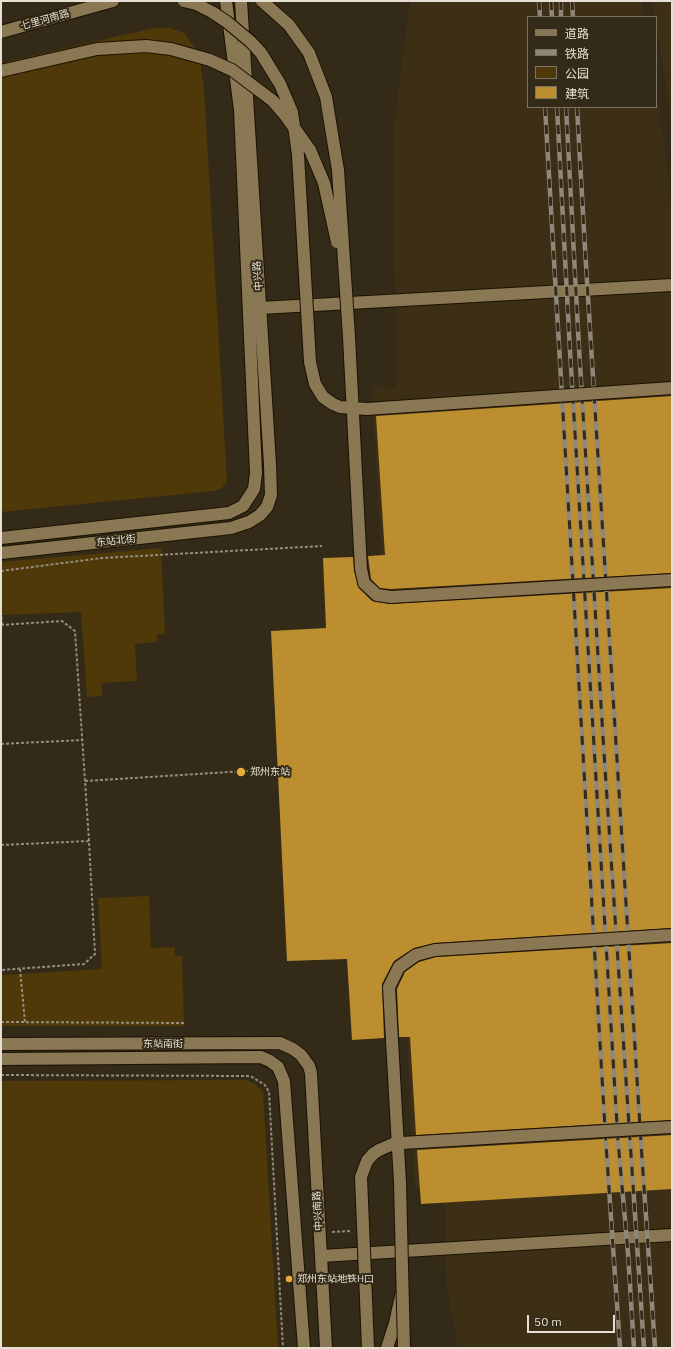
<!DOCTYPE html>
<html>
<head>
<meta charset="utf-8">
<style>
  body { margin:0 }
  #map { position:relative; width:673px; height:1349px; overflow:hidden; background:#342a18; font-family:"IBM Plex Sans","Noto Sans SC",sans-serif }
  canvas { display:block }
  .frame { position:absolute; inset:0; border:2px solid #e6e0d4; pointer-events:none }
  .legend { position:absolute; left:527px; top:16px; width:130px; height:92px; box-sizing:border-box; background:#342a18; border:1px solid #7b7363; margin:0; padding:5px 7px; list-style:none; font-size:12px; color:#e6e0d4 }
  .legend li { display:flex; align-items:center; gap:8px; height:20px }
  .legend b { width:20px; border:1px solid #7b7363 }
  .scale { position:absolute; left:527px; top:1315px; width:88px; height:18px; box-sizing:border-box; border:2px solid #e6e0d4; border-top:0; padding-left:5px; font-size:12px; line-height:14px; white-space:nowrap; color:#e6e0d4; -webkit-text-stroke:3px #342a18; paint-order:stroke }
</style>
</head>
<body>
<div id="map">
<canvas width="673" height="1349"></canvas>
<div class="frame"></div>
<ul class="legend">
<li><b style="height:5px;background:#8a7753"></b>道路</li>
<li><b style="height:5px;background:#8f8778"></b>铁路</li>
<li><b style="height:11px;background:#4f3908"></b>公园</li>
<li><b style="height:11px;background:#bc8e30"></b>建筑</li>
</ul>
<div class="scale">50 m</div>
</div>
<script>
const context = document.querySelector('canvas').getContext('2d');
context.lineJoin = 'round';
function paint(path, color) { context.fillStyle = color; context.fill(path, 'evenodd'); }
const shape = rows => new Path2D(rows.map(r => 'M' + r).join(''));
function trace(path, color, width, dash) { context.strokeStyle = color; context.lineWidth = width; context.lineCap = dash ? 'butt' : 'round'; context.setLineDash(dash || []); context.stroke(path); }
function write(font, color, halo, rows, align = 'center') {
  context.font = font + ' "IBM Plex Sans","Noto Sans SC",sans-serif'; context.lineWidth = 4; context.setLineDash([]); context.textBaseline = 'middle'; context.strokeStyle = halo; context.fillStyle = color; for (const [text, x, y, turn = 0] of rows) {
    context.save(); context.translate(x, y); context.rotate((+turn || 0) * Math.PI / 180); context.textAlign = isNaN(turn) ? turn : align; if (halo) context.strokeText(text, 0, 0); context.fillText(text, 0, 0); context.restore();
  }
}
paint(shape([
  [410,1,642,1,644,17,528,17,528,107,656,107,656,92,669,176,672,224,672,1348,458,1348,447,1289,444,1185,415,1188,372,386,396,387,393,133],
  [652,1,672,1,672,144,669,105,656,24,656,17,655,17]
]), '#3c2f15');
paint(shape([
  [154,28,170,28,184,33,199,54,204,89,227,481,222,488,214,491,1,512,1,63],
  [161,548,165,634,157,635,157,642,135,644,137,681,102,683,102,696,87,697,81,612,1,615,1,562],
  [149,896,151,948,175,947,175,956,182,956,184,1026,1,1026,1,975,102,969,98,898],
  [246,1080,255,1084,263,1091,278,1348,1,1348,1,1081]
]), '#4f3908');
paint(shape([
  [672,396,672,573,391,589,380,588,371,579,368,556,385,555,376,416],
  [353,557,354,571,359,588,372,601,390,604,672,588,672,928,435,943,414,948,394,961,382,984,384,1038,352,1040,347,959,287,961,271,631,326,628,323,558],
  [672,943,672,1120,416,1135,410,1037,399,1037,397,989,405,972,419,962,436,957],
  [672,1135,672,1189,421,1204,417,1150]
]), '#bc8e30');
const secondary = shape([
  [1,32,113,1],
  [260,308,672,285],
  [1,538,229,513,243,506,254,489,256,473,240,110,226,1],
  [1,553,231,528,249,522,260,515,267,507,271,495,270,464,241,1],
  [1,1044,280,1043,293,1049,301,1055,309,1066,311,1073,326,1348],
  [1,1059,261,1057,270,1061,278,1067,284,1081,304,1348],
  [321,1256,672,1235],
  [387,1348,395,1323,401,1296]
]);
trace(secondary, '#1c1202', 14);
trace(shape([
  [1,571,102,558,322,546],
  [1,612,2,625],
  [1,625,62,621,75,631,89,841,95,954,84,964,1,970],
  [1,744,82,740],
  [85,781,278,769],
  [1,845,89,841],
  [20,969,25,1022],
  [1,1022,186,1023],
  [1,1075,248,1076,252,1077,265,1085,269,1092,283,1348],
  [332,1232,351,1231]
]), '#948c7e', 2, [3, 2]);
trace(secondary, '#8a7753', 12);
const rail = shape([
  [539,1,540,17],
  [551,1,552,17],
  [561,1,561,17],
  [572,1,573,17],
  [545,107,606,1145,620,1348],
  [557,107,570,351,618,1141,628,1253,634,1348],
  [566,107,579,348,604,753,644,1348],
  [577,107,585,249,641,1143,655,1348]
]);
trace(rail, '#8f8778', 4.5);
trace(rail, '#342a18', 3, [9]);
const secondaryBridge = shape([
  [184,1,196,4,212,12,227,22,251,42,261,53,280,84,292,112,298,155,310,362,315,384,323,397,333,404,340,407,367,409,672,388],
  [262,1,289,25,309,53,326,97,332,134,338,170,349,337,361,569,364,583,377,595,391,597,672,580],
  [1,71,97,49,146,46,171,49,210,60,232,70,273,101,285,115,310,150,324,183,337,242],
  [368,1348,361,1177,367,1161,373,1154,379,1150,393,1144,402,1143,672,1127],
  [404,1348,400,1183,389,987,399,967,416,955,435,950,672,935]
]);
trace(secondaryBridge, '#1c1202', 14, []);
trace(secondaryBridge, '#8a7753', 12);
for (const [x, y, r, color] of [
  [241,772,5,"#e5ad35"],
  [289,1279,4,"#e5ad35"]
]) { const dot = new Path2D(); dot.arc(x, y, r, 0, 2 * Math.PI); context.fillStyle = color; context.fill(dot); trace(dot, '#342a18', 1.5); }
write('10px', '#e6e0d4', '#342a18', [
  ["七里河南路",45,20,-16],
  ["中兴路",258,276,-94],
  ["东站北街",116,541,-6],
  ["东站南街",163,1044],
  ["中兴南路",318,1211,-93]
]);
write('10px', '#e6e0d4', '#342a18', [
  ["郑州东站",250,772],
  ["郑州东站地铁H口",297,1279]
], 'left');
</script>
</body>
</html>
